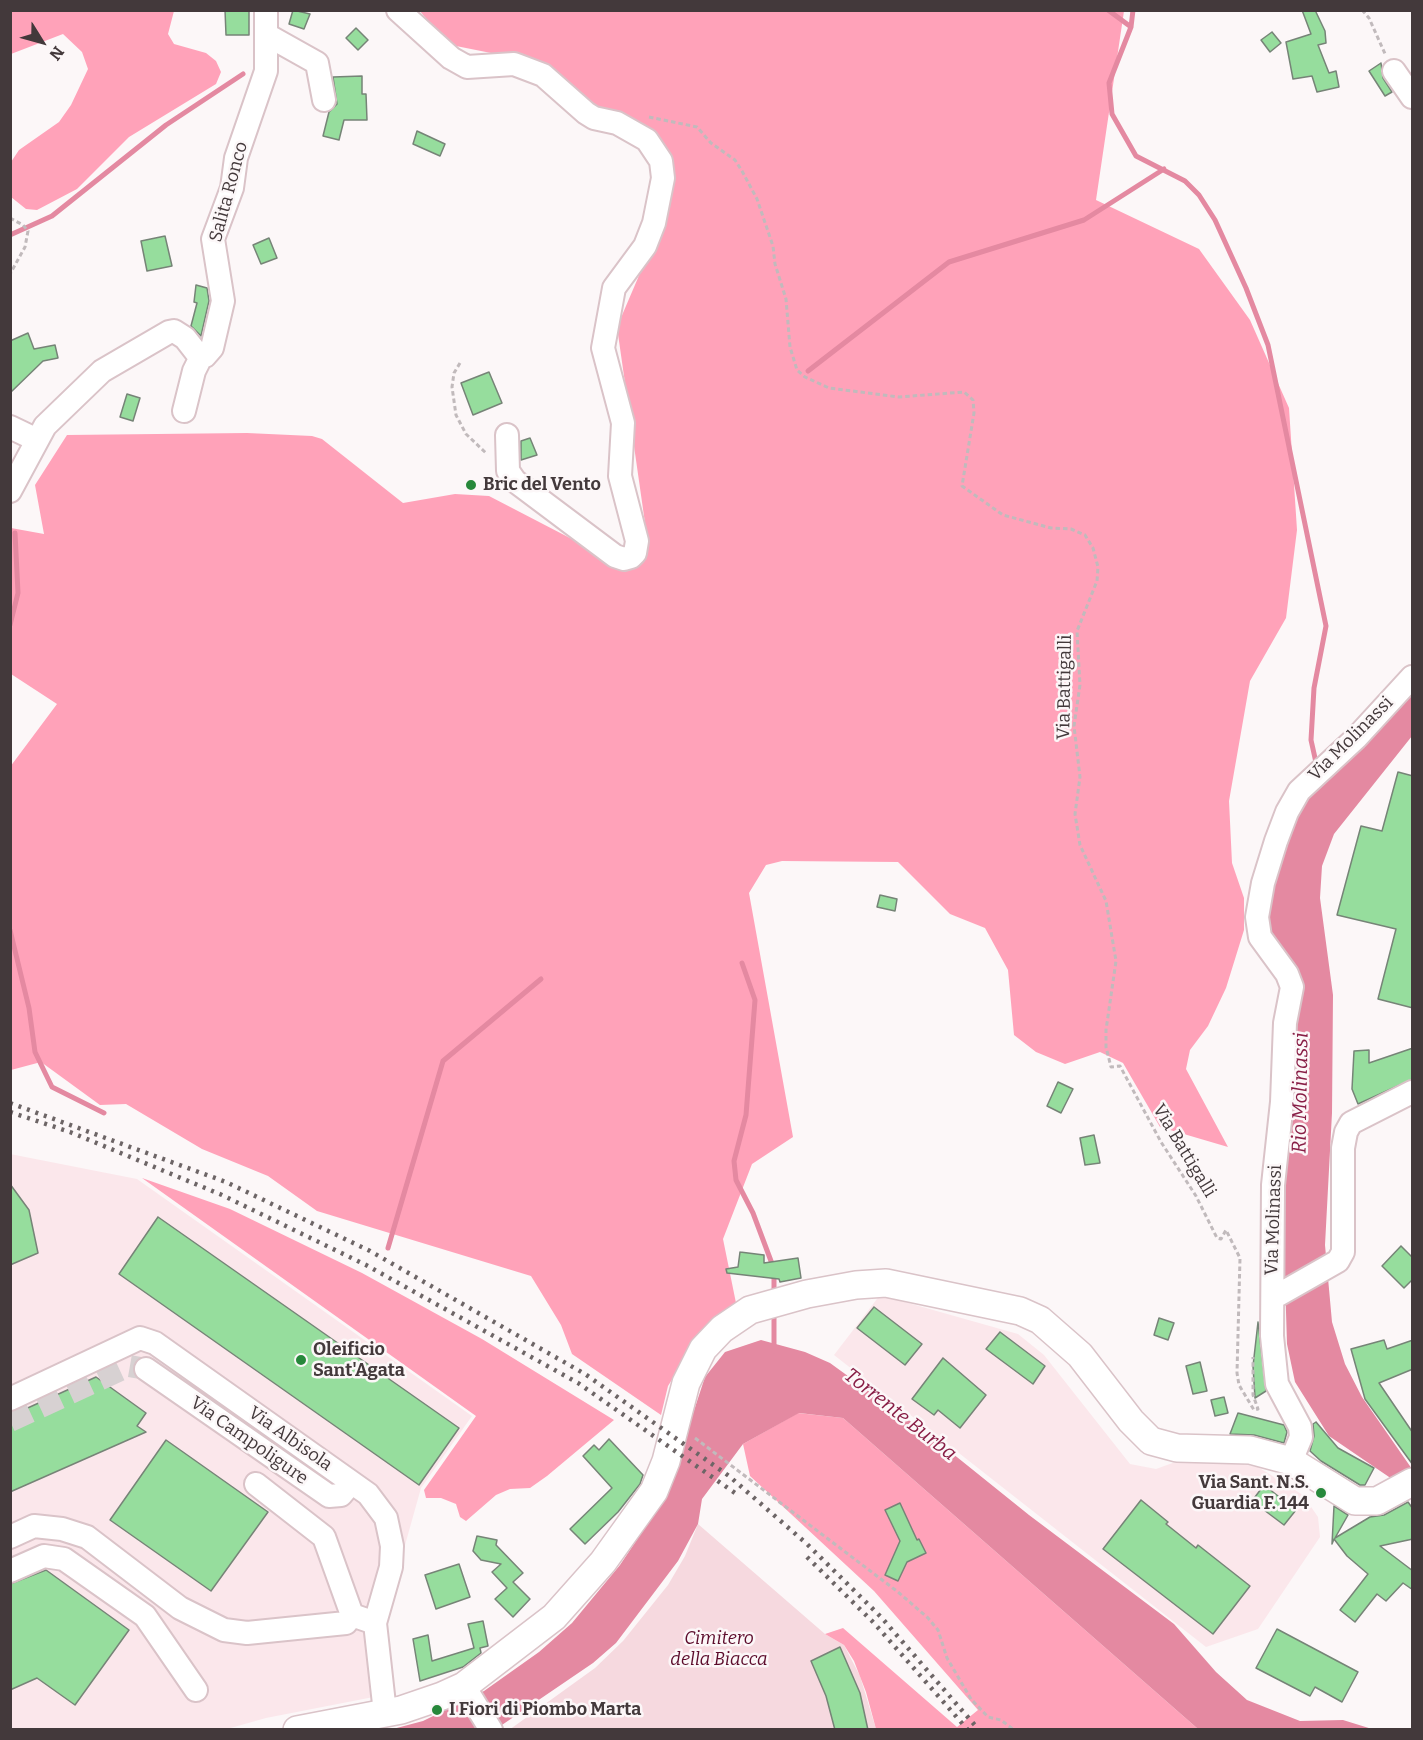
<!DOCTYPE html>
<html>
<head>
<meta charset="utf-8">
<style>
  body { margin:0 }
  #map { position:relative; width:1423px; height:1740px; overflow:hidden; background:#fcf7f8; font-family:Bitter,serif }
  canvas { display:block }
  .frame { position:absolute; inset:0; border:12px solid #43393b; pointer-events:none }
  .north { position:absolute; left:12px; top:12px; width:60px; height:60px; -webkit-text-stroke:4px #fcf7f8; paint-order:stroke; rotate:127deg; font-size:16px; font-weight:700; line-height:24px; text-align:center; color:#43393b }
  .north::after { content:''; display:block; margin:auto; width:21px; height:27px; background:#43393b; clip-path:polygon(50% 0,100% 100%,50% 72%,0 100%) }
</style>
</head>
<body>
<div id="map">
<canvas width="1423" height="1740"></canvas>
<div class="frame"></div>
<div class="north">N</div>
</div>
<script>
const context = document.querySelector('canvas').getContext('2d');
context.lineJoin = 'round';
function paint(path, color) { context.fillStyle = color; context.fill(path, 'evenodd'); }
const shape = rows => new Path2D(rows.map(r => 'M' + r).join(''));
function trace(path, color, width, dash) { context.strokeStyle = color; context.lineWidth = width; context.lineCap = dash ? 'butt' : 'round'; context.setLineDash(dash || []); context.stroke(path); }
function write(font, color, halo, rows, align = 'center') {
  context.font = font + ' Bitter,serif'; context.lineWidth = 5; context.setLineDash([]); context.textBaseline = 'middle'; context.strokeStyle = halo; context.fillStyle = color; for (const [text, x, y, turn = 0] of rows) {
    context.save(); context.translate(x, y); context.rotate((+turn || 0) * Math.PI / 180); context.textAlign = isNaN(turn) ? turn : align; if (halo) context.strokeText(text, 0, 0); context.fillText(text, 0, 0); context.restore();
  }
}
paint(shape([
  [10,1154,137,1179,472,1416,421,1488,384,1620,394,1693,266,1718,227,1729,11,1729],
  [880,1295,1018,1334,1044,1355,1130,1464,1156,1469,1178,1461,1219,1460,1258,1467,1303,1495,1318,1517,1320,1537,1258,1629,1206,1647,834,1355]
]), '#fbe7eb');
paint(shape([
  [698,1524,825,1634,844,1645,860,1676,876,1729,509,1730,595,1668,623,1641,668,1585,685,1556]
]), '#f6d9df');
paint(shape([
  [11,10,174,11,168,34,174,44,206,53,216,61,221,72,216,84,129,137,77,189,37,210,26,209,11,197,11,162,19,150,59,122,71,105,88,69,82,52,63,34,11,54],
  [420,11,1124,11,1096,200,1199,249,1250,320,1289,408,1297,530,1286,618,1250,681,1229,801,1232,863,1244,898,1244,930,1226,988,1208,1026,1190,1050,1186,1069,1228,1147,1160,1127,1123,1063,1100,1052,1065,1064,1036,1052,1014,1035,1008,970,985,928,950,914,898,862,782,861,766,865,749,893,793,1137,752,1164,723,1239,736,1303,700,1334,668,1386,661,1415,572,1354,561,1325,531,1276,317,1211,268,1176,202,1149,126,1104,100,1105,41,1062,11,1070,10,767,57,704,11,674,11,528,44,534,35,485,67,435,247,433,312,436,322,439,403,503,455,494,489,496,620,564,648,544,617,327,664,217,670,178,608,116,531,61,446,44],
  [142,1178,230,1209,362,1273,482,1339,614,1420,547,1476,530,1488,510,1489,496,1495,466,1521,460,1517,456,1504,441,1498,426,1498,424,1490,476,1416],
  [798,1413,843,1418,1198,1729,876,1729,866,1692,854,1661,844,1645,825,1634,843,1628,957,1727,978,1710,874,1591,750,1476,743,1444]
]), '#ffa2b9');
paint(shape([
  [1412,690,1412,736,1334,834,1322,866,1320,898,1333,995,1332,1113,1325,1245,1332,1322,1345,1364,1362,1397,1412,1469,1411,1492,1329,1436,1295,1382,1287,1344,1282,1183,1298,987,1266,933,1268,907,1300,806,1366,742],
  [761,1340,805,1352,830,1363,932,1437,1029,1515,1174,1624,1216,1672,1247,1700,1300,1721,1343,1720,1372,1729,1198,1729,843,1418,799,1413,743,1444,702,1499,698,1524,678,1561,616,1643,593,1663,496,1729,389,1730,423,1721,484,1691,539,1652,572,1623,620,1565,652,1517,673,1474,705,1377,725,1352]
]), '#e489a1');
trace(shape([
  [1108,10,1131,27],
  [1133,10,1131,27,1109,83,1112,114,1136,156,1185,181,1199,195,1215,220,1246,288,1268,345,1326,626,1314,688,1311,740,1317,767],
  [10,235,52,216,166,125,243,74],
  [808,371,949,262,1084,220,1164,169],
  [10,625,18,593,15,533],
  [10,930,29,1008,35,1052,52,1087,104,1113],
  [742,963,755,1000,746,1115,734,1161,736,1180,753,1213,774,1269,774,1294],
  [388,1248,443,1061,541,979],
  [774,1351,774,1312]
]), '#e489a1', 5);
const building = shape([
  [225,10,249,10,249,35,226,35,225,10],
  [293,10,310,14,304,29,289,24,293,10],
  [1302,10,1315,10,1325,31,1326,43,1318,45,1329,73,1336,71,1339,87,1317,92,1312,76,1293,79,1286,42,1311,34,1302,10],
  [356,28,368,40,358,50,346,38,356,28],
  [1272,32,1281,43,1270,52,1261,40,1272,32],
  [1381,63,1383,78,1392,92,1385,96,1369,71,1381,63],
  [362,76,362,94,366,94,367,120,344,120,339,140,323,136,329,112,337,104,333,77,362,76],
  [417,131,445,144,440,156,413,144,417,131],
  [165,236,172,266,147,271,141,241,165,236],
  [269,238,277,258,261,264,253,245,269,238],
  [196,285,207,288,209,301,201,336,191,326,197,303,194,302,196,285],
  [28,333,34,349,55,345,58,358,43,361,10,393,10,341,28,333],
  [489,372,502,403,473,415,461,383,489,372],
  [127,394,140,398,133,421,120,417,127,394],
  [530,438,537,455,521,460,521,441,530,438],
  [1398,772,1413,776,1413,1008,1378,999,1396,929,1337,915,1361,826,1382,831,1398,772],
  [880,895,897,899,895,911,877,907,880,895],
  [1413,1048,1413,1079,1358,1104,1352,1089,1354,1051,1369,1050,1369,1063,1413,1048],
  [1058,1082,1073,1089,1061,1113,1047,1106,1058,1082],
  [1094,1135,1100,1163,1085,1165,1080,1138,1094,1135],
  [10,1184,29,1210,38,1253,10,1265,10,1184],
  [158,1217,459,1428,419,1485,119,1274,158,1217],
  [1401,1246,1413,1258,1413,1279,1404,1288,1382,1266,1401,1246],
  [740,1252,764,1255,764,1263,798,1258,801,1278,780,1282,779,1279,727,1273,726,1269,738,1267,740,1252],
  [874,1307,922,1344,905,1365,857,1328,874,1307],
  [1159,1318,1174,1323,1168,1340,1154,1335,1159,1318],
  [1258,1322,1266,1391,1255,1398,1253,1366,1258,1322],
  [1000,1332,1045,1366,1033,1384,986,1349,1000,1332],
  [1384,1340,1387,1349,1413,1340,1413,1369,1379,1383,1413,1433,1413,1465,1365,1399,1351,1349,1384,1340],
  [943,1358,986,1395,960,1428,938,1410,934,1415,912,1399,943,1358],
  [1200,1362,1207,1391,1193,1394,1186,1366,1200,1362],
  [96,1377,146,1413,137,1426,146,1432,10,1492,10,1416,96,1377],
  [1224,1397,1228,1413,1215,1416,1211,1400,1224,1397],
  [1238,1413,1284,1425,1287,1432,1284,1443,1254,1435,1230,1434,1238,1413],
  [1316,1422,1338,1448,1374,1468,1365,1485,1360,1485,1321,1461,1310,1451,1314,1436,1313,1424,1316,1422],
  [609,1439,643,1475,640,1484,618,1512,585,1544,570,1529,612,1488,583,1456,594,1445,599,1450,609,1439],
  [166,1440,268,1512,211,1591,110,1520,166,1440],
  [1264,1485,1296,1510,1284,1525,1252,1501,1264,1485],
  [1141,1500,1168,1522,1166,1524,1196,1548,1198,1545,1250,1586,1213,1634,1103,1549,1141,1500],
  [1408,1502,1413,1509,1413,1539,1380,1546,1413,1571,1413,1590,1403,1583,1386,1601,1377,1594,1355,1622,1340,1610,1368,1574,1347,1556,1334,1539,1332,1544,1334,1506,1348,1515,1335,1538,1370,1517,1384,1515,1408,1502],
  [900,1503,917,1540,919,1539,926,1553,907,1562,898,1581,885,1575,900,1541,885,1510,900,1503],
  [477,1536,497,1540,496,1545,523,1573,513,1582,530,1599,513,1617,495,1599,507,1588,492,1572,501,1564,481,1560,473,1551,477,1536],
  [459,1564,470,1597,436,1609,425,1575,459,1564],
  [46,1570,129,1630,75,1705,37,1678,10,1690,10,1584,46,1570],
  [483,1621,488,1646,480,1648,481,1653,463,1667,420,1681,413,1639,428,1635,432,1661,474,1648,468,1624,483,1621],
  [1277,1629,1358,1672,1342,1702,1315,1687,1310,1696,1256,1668,1277,1629],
  [840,1647,860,1693,868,1730,835,1730,826,1696,811,1661,840,1647]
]);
paint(building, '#96dd9d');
trace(building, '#768477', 1.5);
trace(shape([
  [10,1421,129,1366,146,1369]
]), '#d7d1d2', 22, [22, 11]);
const minor = shape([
  [398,10,451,58,467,67,514,64,543,75,586,113,594,118,617,123,647,140,661,161,663,178,654,223,645,246,614,288,603,348,623,423,620,476,637,541,635,553,631,557,624,559,615,556,515,481,508,471,507,435],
  [267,35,317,63,324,100],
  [1394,71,1412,97],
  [184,411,194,371,201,357],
  [10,427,37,440],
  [10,491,45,426,102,371,169,332,174,331,185,338,199,356,205,356,212,348,223,301,213,239,232,188,236,158,266,71,266,10],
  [1273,1298,1338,1261,1343,1252,1343,1148,1346,1132,1351,1123,1412,1092],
  [146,1369,329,1496,341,1495,351,1483],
  [10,1399,140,1338,155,1343,368,1494,386,1518,392,1546,391,1567,375,1623,385,1713],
  [1291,1461,1301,1437,1300,1427,1277,1384,1272,1336,1273,1185,1282,1102,1285,1023,1292,987,1287,974,1260,937,1257,917,1263,883,1276,841,1287,812,1299,791,1356,738,1412,677],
  [256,1484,324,1537,352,1615],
  [10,1537,34,1526,62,1529,87,1537,180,1608,224,1630,247,1633,346,1623,352,1615,375,1623],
  [10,1571,44,1556,64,1559,145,1616,196,1690],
  [464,1686,491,1730]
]);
const major = shape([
  [297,1730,401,1710,442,1696,464,1686,554,1617,603,1562,654,1491,666,1461,686,1383,703,1349,722,1329,750,1310,807,1294,856,1285,886,1283,1020,1311,1040,1320,1080,1355,1131,1421,1151,1441,1177,1448,1250,1450,1291,1461,1355,1501,1377,1501,1412,1482]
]);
trace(minor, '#dac3c8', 26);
trace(major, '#dac3c8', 30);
trace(shape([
  [1362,10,1369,18,1386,56],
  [649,117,697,127,711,143,735,160,742,171,757,199,773,246,775,264,786,299,790,347,797,370,805,377,829,388,899,397,964,392,973,400,974,413,962,486,1003,515,1051,528,1071,529,1085,535,1093,548,1098,567,1097,581,1077,631,1080,685,1074,726,1080,777,1075,814,1080,845,1106,901,1116,961,1106,1030,1106,1047,1111,1067,1120,1066,1161,1142,1196,1196,1217,1238,1221,1239,1226,1230,1240,1258,1237,1373,1239,1385,1254,1410,1258,1409,1253,1395,1253,1357],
  [10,218,23,225,28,231,25,247,10,274],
  [460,363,454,373,452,387,456,415,466,434,487,454],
  [695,1438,898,1592,928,1618,938,1630,947,1658,971,1699,988,1717,1001,1720,1014,1730]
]), '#c1babc', 3, [4.5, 3]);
trace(minor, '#fff', 22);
trace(major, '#fff', 27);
trace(shape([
  [10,1103,226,1182,370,1251,585,1374,729,1476,807,1544,881,1617,979,1730],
  [10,1112,70,1132,222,1195,366,1265,578,1383,735,1493],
  [807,1557,874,1623,968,1730]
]), '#6d6566', 4.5, [3, 6]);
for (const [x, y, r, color] of [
  [471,485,6,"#27883b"],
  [301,1360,6,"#27883b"],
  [1321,1493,6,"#27883b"],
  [437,1710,6,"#27883b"]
]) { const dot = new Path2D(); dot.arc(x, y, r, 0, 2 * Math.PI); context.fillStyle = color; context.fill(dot); trace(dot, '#fcf7f8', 2); }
write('18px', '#43393b', '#fcf7f8', [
  ["Salita Ronco",229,192,-75],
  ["Via Battigalli",1065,687,-89],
  ["Via Molinassi",1351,739,-45],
  ["Via Battigalli",1184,1151,59],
  ["Via Molinassi",1274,1220,-88],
  ["Via Albisola",290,1439,35],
  ["Via Campoligure",249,1441,35]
]);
write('bold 18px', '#43393b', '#fcf7f8', [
  ["Bric del Vento",483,485],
  ["Oleificio",313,1350],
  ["Sant'Agata",313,1371],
  ["Via Sant. N.S.",1309,1483,"right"],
  ["Guardia F. 144",1309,1504,"right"],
  ["I Fiori di Piombo Marta",449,1710]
], 'left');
write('italic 18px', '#5c0b2b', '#fcf7f8', [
  ["Cimitero",719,1639],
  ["della Biacca",719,1660]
]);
write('italic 20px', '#881e46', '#fcf7f8', [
  ["Rio Molinassi",1301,1093,-89],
  ["Torrente Burba",900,1415,38]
]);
</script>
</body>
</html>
